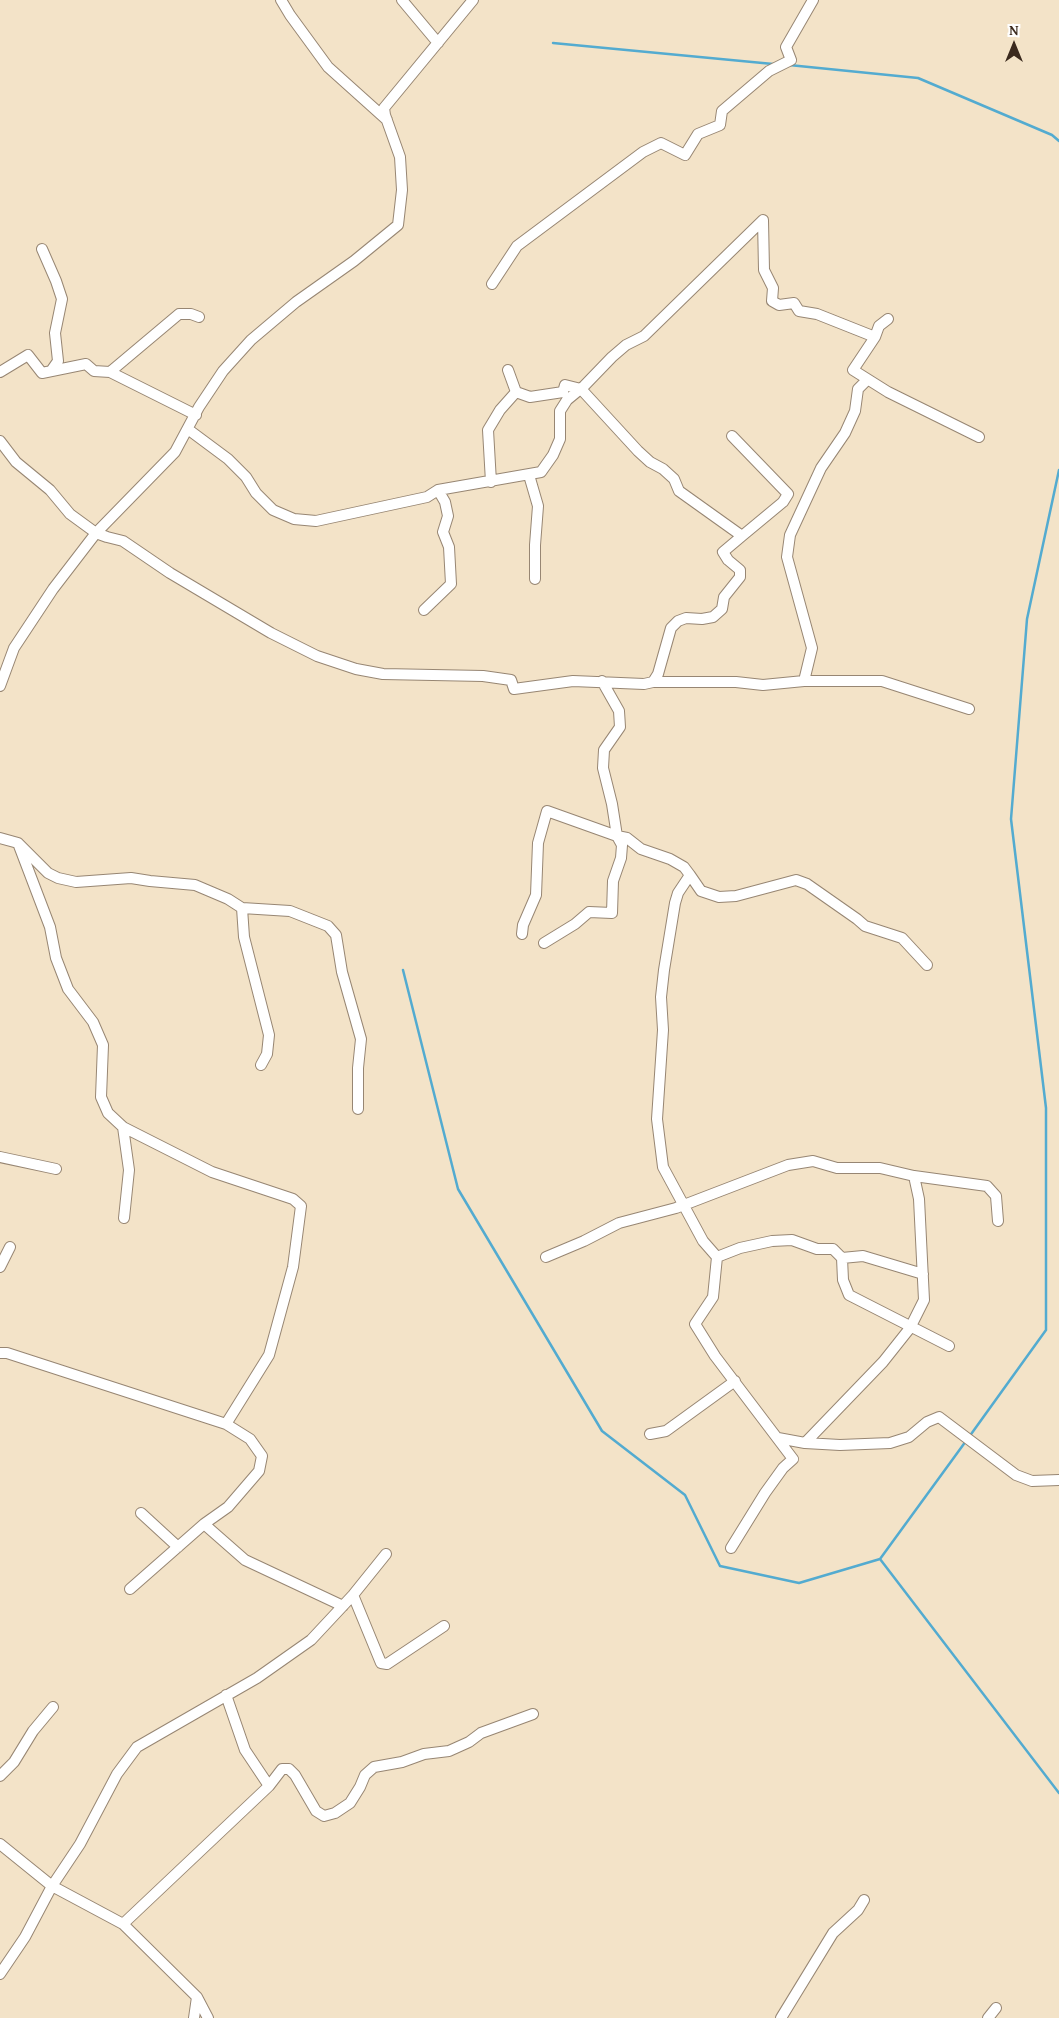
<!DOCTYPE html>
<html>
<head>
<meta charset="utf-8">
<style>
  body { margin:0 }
  #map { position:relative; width:1059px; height:2018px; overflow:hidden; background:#f3e3c8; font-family:"Gentium Book Plus",serif }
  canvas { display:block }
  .north { position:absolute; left:989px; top:20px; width:50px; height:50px; -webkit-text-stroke:4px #fff; paint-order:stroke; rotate:0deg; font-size:14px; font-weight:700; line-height:20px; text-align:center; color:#3b2a1e }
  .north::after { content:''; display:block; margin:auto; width:18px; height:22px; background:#3b2a1e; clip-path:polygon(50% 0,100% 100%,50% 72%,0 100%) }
</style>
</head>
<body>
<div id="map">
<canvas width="1059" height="2018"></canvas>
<div class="north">N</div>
</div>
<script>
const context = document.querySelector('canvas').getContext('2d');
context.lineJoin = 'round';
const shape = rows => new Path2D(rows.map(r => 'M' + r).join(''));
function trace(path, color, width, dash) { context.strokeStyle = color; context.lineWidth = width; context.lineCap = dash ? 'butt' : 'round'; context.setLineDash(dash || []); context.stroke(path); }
trace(shape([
  [553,43,773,64],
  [789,65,918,78,1052,135,1059,141],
  [403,970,458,1189,602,1431,685,1495,720,1566,799,1583,880,1559,1059,1793],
  [969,1437,1046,1330,1046,1108,1011,819,1027,619,1059,470],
  [880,1559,966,1441]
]), '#53abd0', 2.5);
const minor = shape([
  [281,0,290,15,328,67,387,120],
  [402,0,438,43],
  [42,249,56,281,62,299,55,333,58,361,51,371],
  [492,284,517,246,643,152,661,143,685,155,698,134,720,125,722,111,769,71,791,60,786,47,813,0],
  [875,337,853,370,888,392,979,437],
  [508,370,516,392],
  [0,372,28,355,42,373,86,364,94,371,110,372,196,415],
  [110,372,179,314,191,314,199,317],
  [867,380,858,389,855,411,845,433,821,468,790,535,787,557,812,648,804,681,882,681,969,709],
  [189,430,228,459,246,477,256,493,273,510,294,519,316,521,427,497,438,490,541,472,553,455,560,439,560,411,567,400,584,386,612,357,626,345,644,336,763,220,764,270,773,288,772,301,779,305,794,303,799,311,817,314,875,337,879,326,888,319],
  [732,436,788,494,783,502,742,536],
  [0,441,16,462,50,490,70,514,96,533,107,537,123,541,170,573,271,633,317,656,356,669,383,674,483,676,511,680,514,689,573,681,644,684,653,682,658,674,671,628,678,621,686,618,702,619,713,617,722,609,724,597,740,577,740,570,728,560,723,552,742,536,679,491,674,479,663,469,650,462,638,451,581,389,565,385,563,392,530,397,516,392,500,410,488,430,491,482],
  [529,475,538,506,535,545,535,579],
  [424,610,451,584,449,547,443,532,448,516,445,502,438,490],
  [602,681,619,711,620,727,604,750,603,768,612,804,617,836,627,838,641,849,670,859,684,867,690,875,678,893,675,903,664,970,661,997,663,1030,657,1119,663,1167,703,1241,717,1257,713,1297,695,1324,715,1356,793,1459,783,1468,765,1493,731,1548],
  [653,682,736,682,763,685,804,681],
  [0,686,14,648,53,589,96,533,175,452,199,407,223,371,251,340,296,302,354,261,398,225,402,190,400,157,385,115,384,108,473,0],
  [0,838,18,843,48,873,58,878,76,882,131,878,150,881,195,885,228,899,242,908,290,911,328,926,336,935,342,972,361,1039,358,1068,358,1109],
  [18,843,50,927,56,958,68,989,93,1022,103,1045,101,1097,108,1113,123,1127,212,1172,293,1199,301,1206,293,1267,269,1355,226,1424],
  [690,875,701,891,719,897,736,896,796,880,807,884,857,919,865,926,902,938,927,965],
  [242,908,244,937,269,1035,267,1054,261,1065],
  [522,934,523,925,536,895,538,843,547,811,617,836,622,845,621,858,613,881,612,913,589,912,575,924,544,943],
  [123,1127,129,1170,124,1218],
  [0,1157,56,1169],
  [546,1257,584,1241,619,1223,676,1208,788,1165,813,1161,837,1168,880,1168,914,1176,987,1186,996,1196,998,1221],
  [717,1257,740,1248,772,1241,792,1240,817,1249,833,1249,842,1258,843,1280,849,1295,949,1346],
  [842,1258,863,1256,923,1274],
  [0,1267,10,1247],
  [0,1353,7,1353,226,1424,250,1439,262,1456,259,1471,228,1507,204,1524,245,1560,343,1606],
  [650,1434,666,1431,735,1381],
  [778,1438,805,1443,883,1362,910,1328,924,1300,919,1199,914,1176],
  [805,1443,840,1445,890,1443,909,1437,927,1422,939,1417,1016,1475,1032,1481,1059,1480],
  [141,1513,178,1547],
  [130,1589,204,1524],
  [353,1595,381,1663,387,1664,444,1626],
  [226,1695,245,1750,269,1786],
  [0,1776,14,1762,33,1731,53,1707],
  [0,1844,52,1886,123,1924,197,1997,208,2018],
  [123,1924,269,1786,282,1769,289,1769,295,1775,316,1811,324,1816,335,1813,350,1803,360,1787,365,1775,374,1767,402,1762,424,1754,449,1751,469,1742,481,1733,533,1714],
  [0,1974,25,1937,52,1886,80,1844,117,1774,137,1747,257,1678,311,1640,353,1595,386,1554],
  [194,2018,197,1997],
  [781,2018,833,1933,858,1910,864,1900],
  [988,2018,996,2008]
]);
trace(minor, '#978673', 12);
trace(minor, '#fff', 10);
</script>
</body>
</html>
